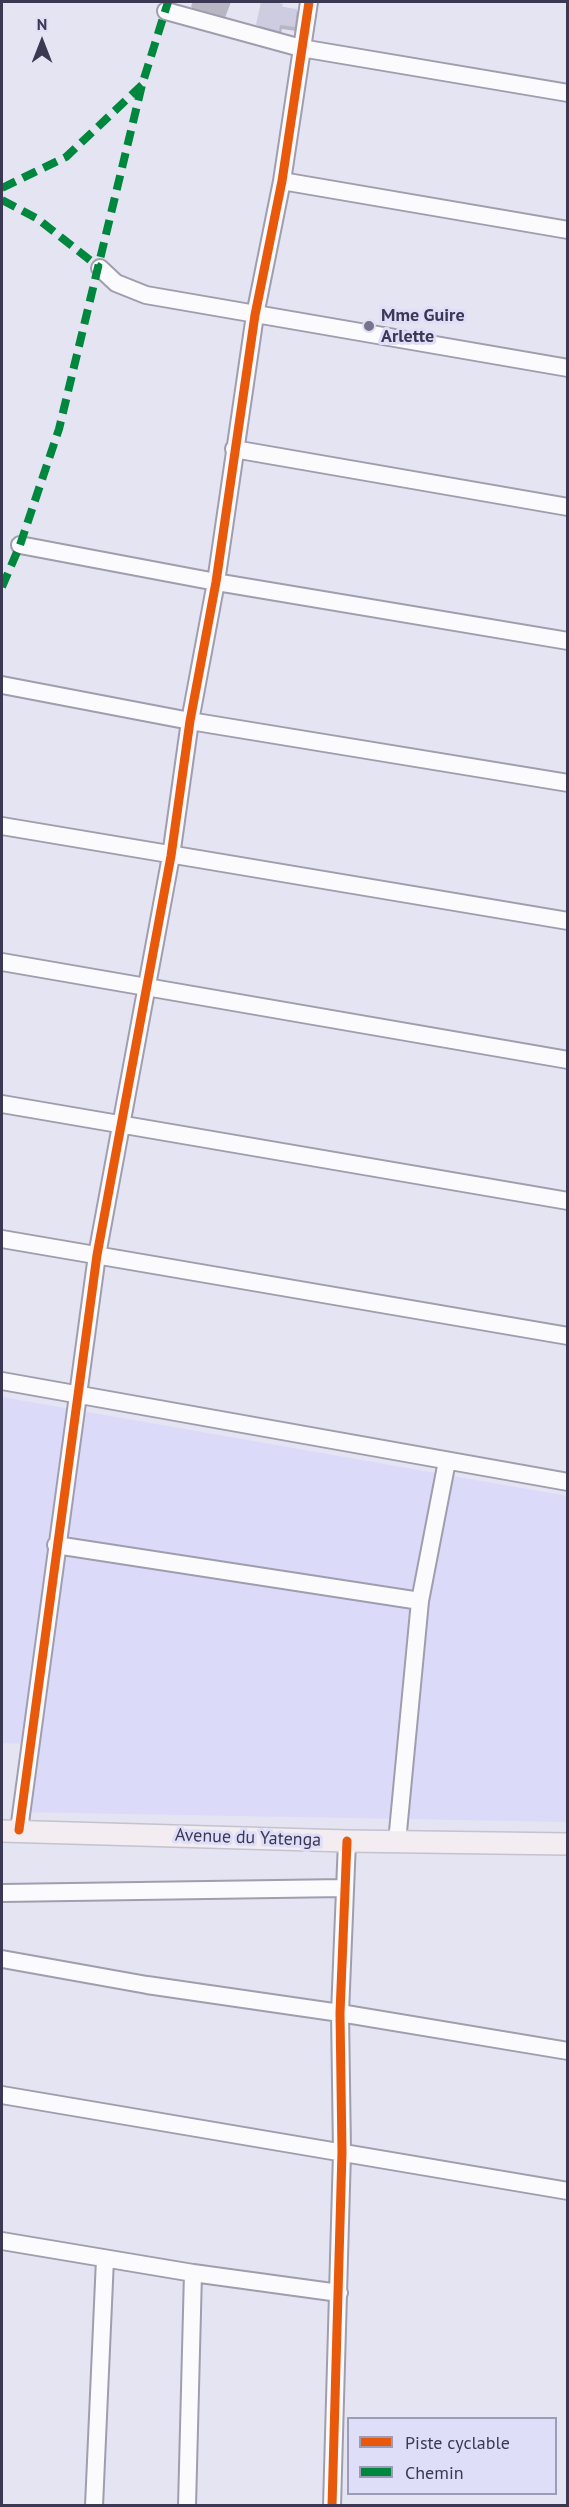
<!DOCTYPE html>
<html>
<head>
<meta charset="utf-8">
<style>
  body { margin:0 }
  #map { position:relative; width:569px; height:2507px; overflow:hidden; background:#e5e4f3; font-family:"PT Sans",sans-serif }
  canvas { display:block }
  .frame { position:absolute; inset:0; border:3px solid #3a3852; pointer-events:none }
  .legend { position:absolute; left:347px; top:2417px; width:210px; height:78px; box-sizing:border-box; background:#dfdef9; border:2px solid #9d9cb6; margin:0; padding:8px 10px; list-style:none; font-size:18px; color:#3a3852 }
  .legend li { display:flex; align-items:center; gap:12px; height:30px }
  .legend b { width:30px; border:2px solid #9d9cb6 }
  .north { position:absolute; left:12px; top:12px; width:60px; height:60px; -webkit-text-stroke:4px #dfdef9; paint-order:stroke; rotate:0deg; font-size:16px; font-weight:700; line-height:24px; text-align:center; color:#3a3852 }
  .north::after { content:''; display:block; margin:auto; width:21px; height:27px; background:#3a3852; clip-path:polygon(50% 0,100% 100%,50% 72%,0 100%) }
</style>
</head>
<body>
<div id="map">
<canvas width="569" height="2507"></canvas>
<div class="frame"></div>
<ul class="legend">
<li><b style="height:8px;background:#e8590c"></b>Piste cyclable</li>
<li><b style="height:8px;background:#00873e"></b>Chemin</li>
</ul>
<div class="north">N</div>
</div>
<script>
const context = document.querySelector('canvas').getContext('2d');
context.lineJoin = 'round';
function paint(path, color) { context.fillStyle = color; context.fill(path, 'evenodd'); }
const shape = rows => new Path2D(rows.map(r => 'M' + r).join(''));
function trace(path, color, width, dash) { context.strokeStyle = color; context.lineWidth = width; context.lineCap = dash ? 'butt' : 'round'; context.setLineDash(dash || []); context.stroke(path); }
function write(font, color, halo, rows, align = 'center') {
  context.font = font + ' "PT Sans",sans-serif'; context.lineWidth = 6; context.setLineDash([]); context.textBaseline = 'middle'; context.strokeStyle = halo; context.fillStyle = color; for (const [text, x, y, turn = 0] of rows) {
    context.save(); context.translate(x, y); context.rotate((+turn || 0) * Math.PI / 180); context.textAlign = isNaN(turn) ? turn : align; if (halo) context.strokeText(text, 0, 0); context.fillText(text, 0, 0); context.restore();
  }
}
paint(shape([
  [2,1397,567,1496,567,1822,17,1812,27,1744,2,1743]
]), '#dcdaf9');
paint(shape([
  [193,2,231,2,223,23,197,15,191,6],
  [263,2,296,10,299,14,296,31,282,29,281,35,260,29,258,25]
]), '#0003');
paint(shape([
  [261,2,275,2,283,4,282,7,297,9,295,27,280,25,279,31,256,25]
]), '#cecce1');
const minor = shape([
  [166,11,301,48,568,93],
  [282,181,568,230],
  [100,268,116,283,146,295,568,368],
  [234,449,568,507],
  [20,545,216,582,568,641],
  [2,685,190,721,568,783],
  [2,826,568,921],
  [2,962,568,1060],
  [2,1104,568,1201],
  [2,1239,568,1336],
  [2,1381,568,1482],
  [56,1545,420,1601],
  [19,1830,97,1255,171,856,190,721,216,582,255,315,282,181,309,2],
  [397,1842,420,1601,447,1461],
  [2,1893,344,1888],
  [2,1959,147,1985,340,2013,568,2051],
  [2,2095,568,2191],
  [2,2241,193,2273,339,2293],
  [94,2506,105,2259],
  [187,2506,193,2273],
  [332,2506,342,2152,340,2013,347,1841]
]);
const major = shape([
  [2,1831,347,1841,568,1844]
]);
trace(minor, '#9f9dae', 20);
trace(major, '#c3c2ce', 24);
trace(minor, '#fbfbfd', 16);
trace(major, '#f3edf2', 21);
trace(shape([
  [2,188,66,157,142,85],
  [2,200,38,219,100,268],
  [2,587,20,545,59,429,142,85,168,2]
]), '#00873e', 8, [15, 8]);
trace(shape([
  [19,1830,97,1255,171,856,190,721,216,582,255,315,282,181,309,2],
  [332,2506,342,2152,340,2013,347,1841]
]), '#e8590c', 9);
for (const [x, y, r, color] of [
  [369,326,6,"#76748a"]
]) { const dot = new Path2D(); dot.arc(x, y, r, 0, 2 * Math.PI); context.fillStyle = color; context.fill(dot); trace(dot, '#dfdef9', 2); }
write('bold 18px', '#3a3852', '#dfdef9', [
  ["Mme Guire",381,316],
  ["Arlette",381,337]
], 'left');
write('18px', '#3a3852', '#dfdef9', [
  ["Avenue du Yatenga",248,1838,2]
]);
</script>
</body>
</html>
